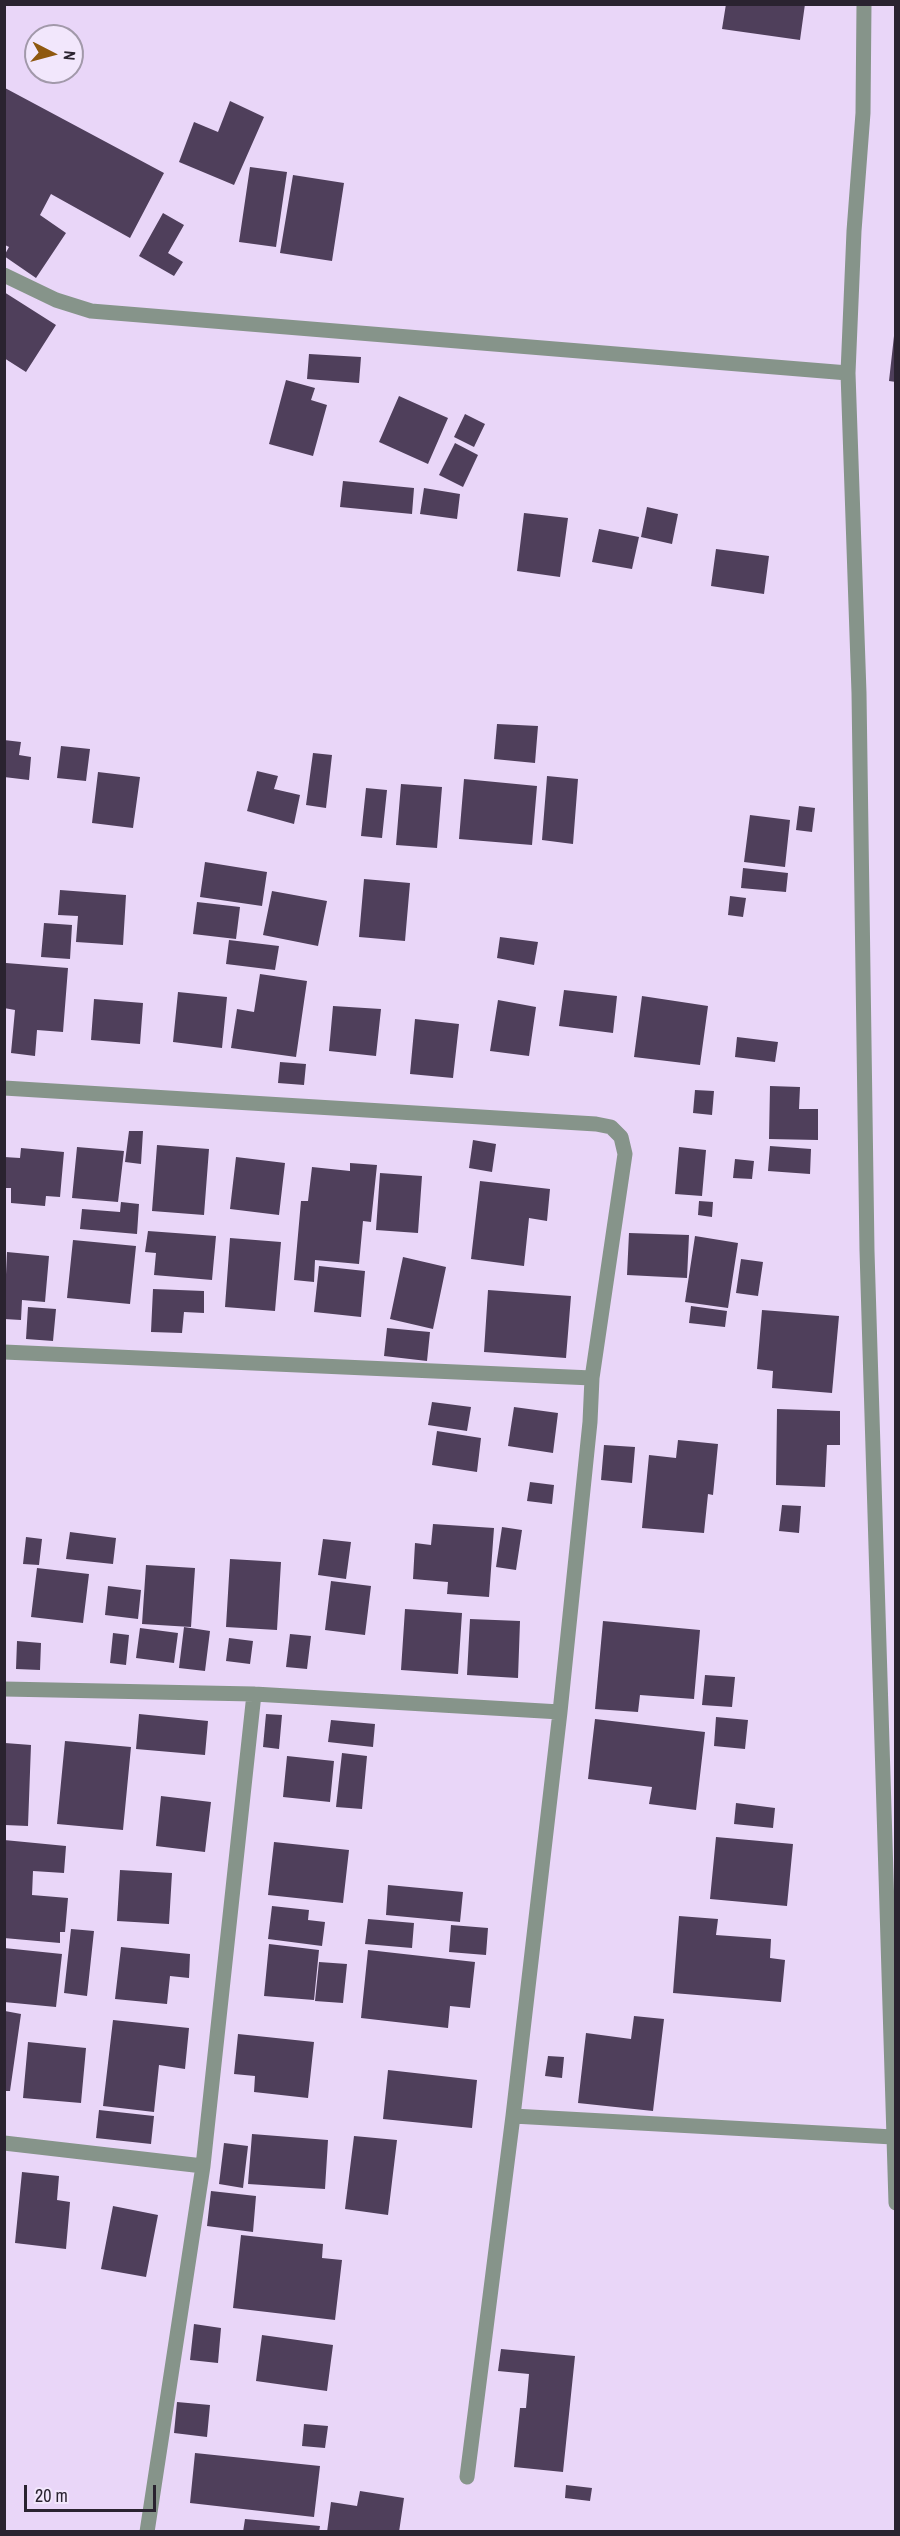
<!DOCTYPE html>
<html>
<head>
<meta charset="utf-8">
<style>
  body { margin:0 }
  #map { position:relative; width:900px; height:2536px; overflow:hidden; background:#e9d6f8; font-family:"Archivo Narrow",sans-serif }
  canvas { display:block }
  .frame { position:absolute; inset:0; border:6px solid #2a2330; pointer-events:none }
  .north { position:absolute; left:24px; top:24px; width:60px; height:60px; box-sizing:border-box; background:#f2e7fc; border:2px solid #a299aa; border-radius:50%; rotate:96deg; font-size:16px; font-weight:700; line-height:24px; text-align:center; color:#2a2330 }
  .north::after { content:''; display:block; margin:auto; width:21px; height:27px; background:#8f580f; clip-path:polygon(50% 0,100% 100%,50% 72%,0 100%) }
  .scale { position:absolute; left:24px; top:2485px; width:132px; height:27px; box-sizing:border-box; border:3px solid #2a2330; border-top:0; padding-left:8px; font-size:18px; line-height:21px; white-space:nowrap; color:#2a2330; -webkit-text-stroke:4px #f2e7fc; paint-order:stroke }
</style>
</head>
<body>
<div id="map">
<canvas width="900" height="2536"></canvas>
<div class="frame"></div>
<div class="north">N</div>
<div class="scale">20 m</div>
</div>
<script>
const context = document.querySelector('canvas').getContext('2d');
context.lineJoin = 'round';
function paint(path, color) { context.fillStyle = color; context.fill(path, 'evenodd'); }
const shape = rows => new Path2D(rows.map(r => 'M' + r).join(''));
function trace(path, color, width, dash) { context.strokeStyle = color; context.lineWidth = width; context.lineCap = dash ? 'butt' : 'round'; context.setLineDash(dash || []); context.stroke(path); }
paint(shape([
  [726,4,805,4,800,40,722,29],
  [5,88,164,173,130,238,51,194,40,215,66,233,36,278,4,256,9,247,5,245],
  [230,101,264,117,234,185,179,162,194,122,218,132],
  [250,167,287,172,276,247,239,242],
  [293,175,344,183,332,261,280,253],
  [163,213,184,225,168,253,183,262,174,276,139,256],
  [4,292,56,325,26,372,4,358],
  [894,336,896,336,896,382,889,381],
  [309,354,361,357,359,383,307,379],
  [286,380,315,388,311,400,327,405,313,456,269,444],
  [399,396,448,418,428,464,379,442],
  [465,414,485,424,474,447,454,437],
  [455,443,478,455,463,487,439,475],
  [343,481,414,488,412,514,340,507],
  [424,488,460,494,457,519,420,514],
  [647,507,678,514,672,544,641,537],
  [524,513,568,518,560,577,517,571],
  [599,529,639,537,632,569,592,562],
  [716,549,769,556,764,594,711,586],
  [497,724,538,726,535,763,494,759],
  [4,740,21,742,19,755,31,757,29,780,4,777],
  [61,746,90,749,86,781,57,778],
  [313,753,332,755,326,808,306,805],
  [257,771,278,776,274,789,300,795,294,824,247,811],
  [98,772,140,777,133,828,92,823],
  [547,776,578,779,573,844,542,840],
  [464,779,537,786,532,845,459,839],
  [401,784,442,787,437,848,396,845],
  [366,788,387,790,382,838,361,836],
  [799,806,815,808,812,832,796,830],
  [750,815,790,820,785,867,744,862],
  [205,862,267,872,262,906,200,897],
  [743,868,788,873,786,892,741,888],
  [364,879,410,883,405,941,359,937],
  [60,890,126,895,123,945,76,942,78,916,58,915],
  [272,891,327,901,318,946,263,935],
  [730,896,746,898,743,917,728,915],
  [197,902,240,907,236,939,193,934],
  [44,923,72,925,70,959,41,957],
  [500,937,538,942,534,965,497,958],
  [229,940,279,946,275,970,226,964],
  [6,963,68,968,63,1032,37,1030,35,1056,11,1053,15,1010,4,1008],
  [260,974,307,981,296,1057,231,1048,237,1009,254,1012],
  [564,990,617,996,613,1033,559,1026],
  [178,992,227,997,222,1048,173,1042],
  [642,996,708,1006,700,1065,634,1057],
  [94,999,143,1003,140,1044,91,1040],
  [498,1000,536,1007,529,1056,490,1051],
  [333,1006,381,1009,376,1056,329,1051],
  [415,1019,459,1024,453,1078,410,1074],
  [737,1037,778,1042,775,1062,735,1057],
  [280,1062,306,1064,304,1085,278,1083],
  [770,1086,800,1087,799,1109,818,1109,818,1140,769,1139],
  [695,1090,714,1091,712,1115,693,1113],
  [129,1131,143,1131,141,1164,125,1162],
  [473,1140,496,1144,492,1172,469,1168],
  [157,1145,209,1149,204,1215,152,1211],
  [770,1146,811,1149,810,1174,768,1171],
  [77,1147,124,1151,118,1202,72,1198],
  [679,1147,706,1150,702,1196,675,1194],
  [21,1148,64,1152,60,1197,46,1196,45,1206,11,1203,11,1188,4,1188,4,1157,20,1158],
  [236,1157,285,1163,279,1215,230,1209],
  [735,1159,754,1161,752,1179,733,1178],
  [350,1163,377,1165,371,1222,363,1221,359,1264,315,1260,314,1282,294,1280,301,1201,308,1201,312,1167,350,1171],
  [380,1173,422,1176,418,1233,376,1230],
  [480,1181,550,1189,547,1221,529,1218,524,1266,471,1259],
  [699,1201,713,1202,712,1217,698,1215],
  [121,1202,139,1204,137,1234,80,1229,82,1209,120,1212],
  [148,1231,216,1236,212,1280,154,1275,156,1253,145,1252],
  [629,1233,689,1235,687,1278,627,1275],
  [695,1236,738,1243,728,1308,685,1302],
  [230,1238,281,1242,275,1311,225,1307],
  [73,1240,136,1246,130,1304,67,1298],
  [7,1252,49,1256,45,1302,22,1300,21,1320,4,1319],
  [403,1257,446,1267,433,1329,390,1319],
  [741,1259,763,1262,758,1296,736,1293],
  [319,1266,365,1271,361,1317,314,1312],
  [153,1289,204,1291,204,1313,184,1312,182,1333,151,1332],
  [488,1290,571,1296,566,1358,484,1352],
  [691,1306,727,1311,725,1327,689,1323],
  [28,1307,56,1309,53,1341,26,1339],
  [762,1310,839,1316,832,1393,772,1388,773,1371,757,1369],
  [387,1328,430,1332,427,1361,384,1356],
  [432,1402,471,1407,467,1431,428,1425],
  [514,1407,558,1413,553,1453,508,1446],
  [777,1409,840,1411,840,1445,827,1445,825,1487,776,1485],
  [437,1431,481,1438,477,1472,432,1465],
  [678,1440,718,1444,713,1495,708,1494,704,1533,642,1528,649,1455,676,1458],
  [604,1445,635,1447,632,1483,601,1480],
  [530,1482,554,1485,552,1504,527,1501],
  [782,1505,801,1506,799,1533,779,1531],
  [433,1524,494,1528,489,1597,447,1594,448,1582,413,1579,415,1543,431,1545],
  [502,1527,522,1530,516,1570,496,1567],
  [70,1532,116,1538,113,1564,66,1559],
  [26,1537,42,1539,39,1565,23,1564],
  [323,1539,351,1542,346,1579,318,1575],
  [230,1559,281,1562,277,1630,226,1627],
  [146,1565,195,1568,191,1627,142,1624],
  [37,1568,89,1574,83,1623,31,1617],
  [331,1581,371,1586,365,1635,325,1630],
  [108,1586,141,1590,138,1619,105,1615],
  [405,1609,462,1613,458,1674,401,1670],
  [470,1619,520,1621,518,1678,467,1675],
  [603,1621,700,1630,694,1699,640,1695,638,1712,595,1709],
  [184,1627,210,1631,205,1671,179,1668],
  [140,1628,178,1633,174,1663,136,1658],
  [113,1633,129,1635,126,1665,110,1663],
  [290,1634,311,1636,307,1669,286,1667],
  [229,1638,253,1641,250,1664,226,1661],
  [17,1641,41,1643,40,1670,16,1669],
  [705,1675,735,1677,732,1707,702,1705],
  [139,1714,208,1721,205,1755,136,1749],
  [266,1714,282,1715,279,1749,263,1747],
  [716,1717,748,1720,745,1749,714,1746],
  [595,1719,705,1732,696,1810,649,1804,652,1787,588,1779],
  [331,1720,375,1724,373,1747,328,1742],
  [65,1741,131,1747,123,1830,57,1824],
  [5,1743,31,1745,28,1826,5,1825],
  [342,1753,367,1756,362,1809,336,1807],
  [287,1756,334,1761,330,1802,283,1797],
  [161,1796,211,1802,205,1852,156,1846],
  [736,1803,775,1808,773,1828,734,1824],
  [716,1837,793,1844,787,1906,710,1899],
  [4,1840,66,1846,64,1873,33,1871,32,1895,68,1898,65,1932,60,1932,60,1943,4,1938],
  [274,1842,349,1850,343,1903,268,1895],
  [120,1870,172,1873,169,1924,117,1921],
  [388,1885,463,1892,460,1922,386,1915],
  [272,1906,309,1910,308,1920,325,1922,322,1946,268,1939],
  [679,1916,718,1919,716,1935,771,1939,770,1958,785,1960,781,2002,673,1993],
  [368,1919,414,1923,412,1948,365,1944],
  [451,1925,488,1928,486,1955,449,1952],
  [71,1929,94,1931,87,1996,64,1993],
  [269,1944,319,1950,314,2000,264,1996],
  [121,1947,190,1954,189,1978,170,1976,167,2004,115,1999],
  [4,1948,62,1954,56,2007,4,2002],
  [368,1950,475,1962,470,2008,450,2006,448,2028,361,2018],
  [319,1962,347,1964,343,2003,315,2001],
  [5,2011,21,2014,10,2091,5,2091],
  [634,2016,664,2019,653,2111,578,2103,586,2033,631,2039],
  [113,2020,189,2028,185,2069,159,2065,154,2112,103,2106],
  [238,2034,314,2042,308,2098,254,2092,255,2076,234,2074],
  [28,2042,86,2048,81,2103,23,2098],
  [548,2056,564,2057,562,2078,545,2076],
  [388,2070,477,2080,472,2128,383,2119],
  [99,2110,154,2116,151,2144,96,2138],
  [252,2134,328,2140,325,2189,248,2184],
  [354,2136,397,2140,388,2215,345,2209],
  [224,2143,248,2146,243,2188,219,2184],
  [22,2172,59,2176,57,2200,70,2202,66,2249,15,2243],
  [211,2191,256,2196,253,2232,207,2226],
  [113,2206,158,2215,146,2277,101,2269],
  [241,2235,323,2244,322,2258,342,2260,335,2320,233,2308],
  [194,2324,221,2328,218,2363,190,2360],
  [262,2335,333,2345,327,2391,256,2381],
  [501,2349,575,2356,563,2472,514,2467,520,2408,526,2408,529,2374,498,2371],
  [177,2402,210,2405,207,2437,174,2433],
  [304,2424,328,2426,325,2448,302,2446],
  [195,2453,320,2466,314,2517,190,2503],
  [566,2485,592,2488,590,2501,565,2498],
  [360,2491,404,2498,399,2532,327,2532,331,2502,357,2506],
  [245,2519,320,2526,319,2532,243,2532]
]), '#4f3f5b');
trace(shape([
  [864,4,863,113,854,231,848,373,859,693,867,1251,896,2203],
  [4,275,56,300,91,311,848,373],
  [4,1088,596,1124,611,1127,621,1137,625,1154,592,1378,4,1352],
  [4,1689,254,1694,560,1712],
  [513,2116,893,2137],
  [4,2143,203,2166],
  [467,2477,513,2116,560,1712,590,1422,592,1378],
  [147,2532,203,2166,254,1694]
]), '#86948a', 15);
</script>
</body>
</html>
